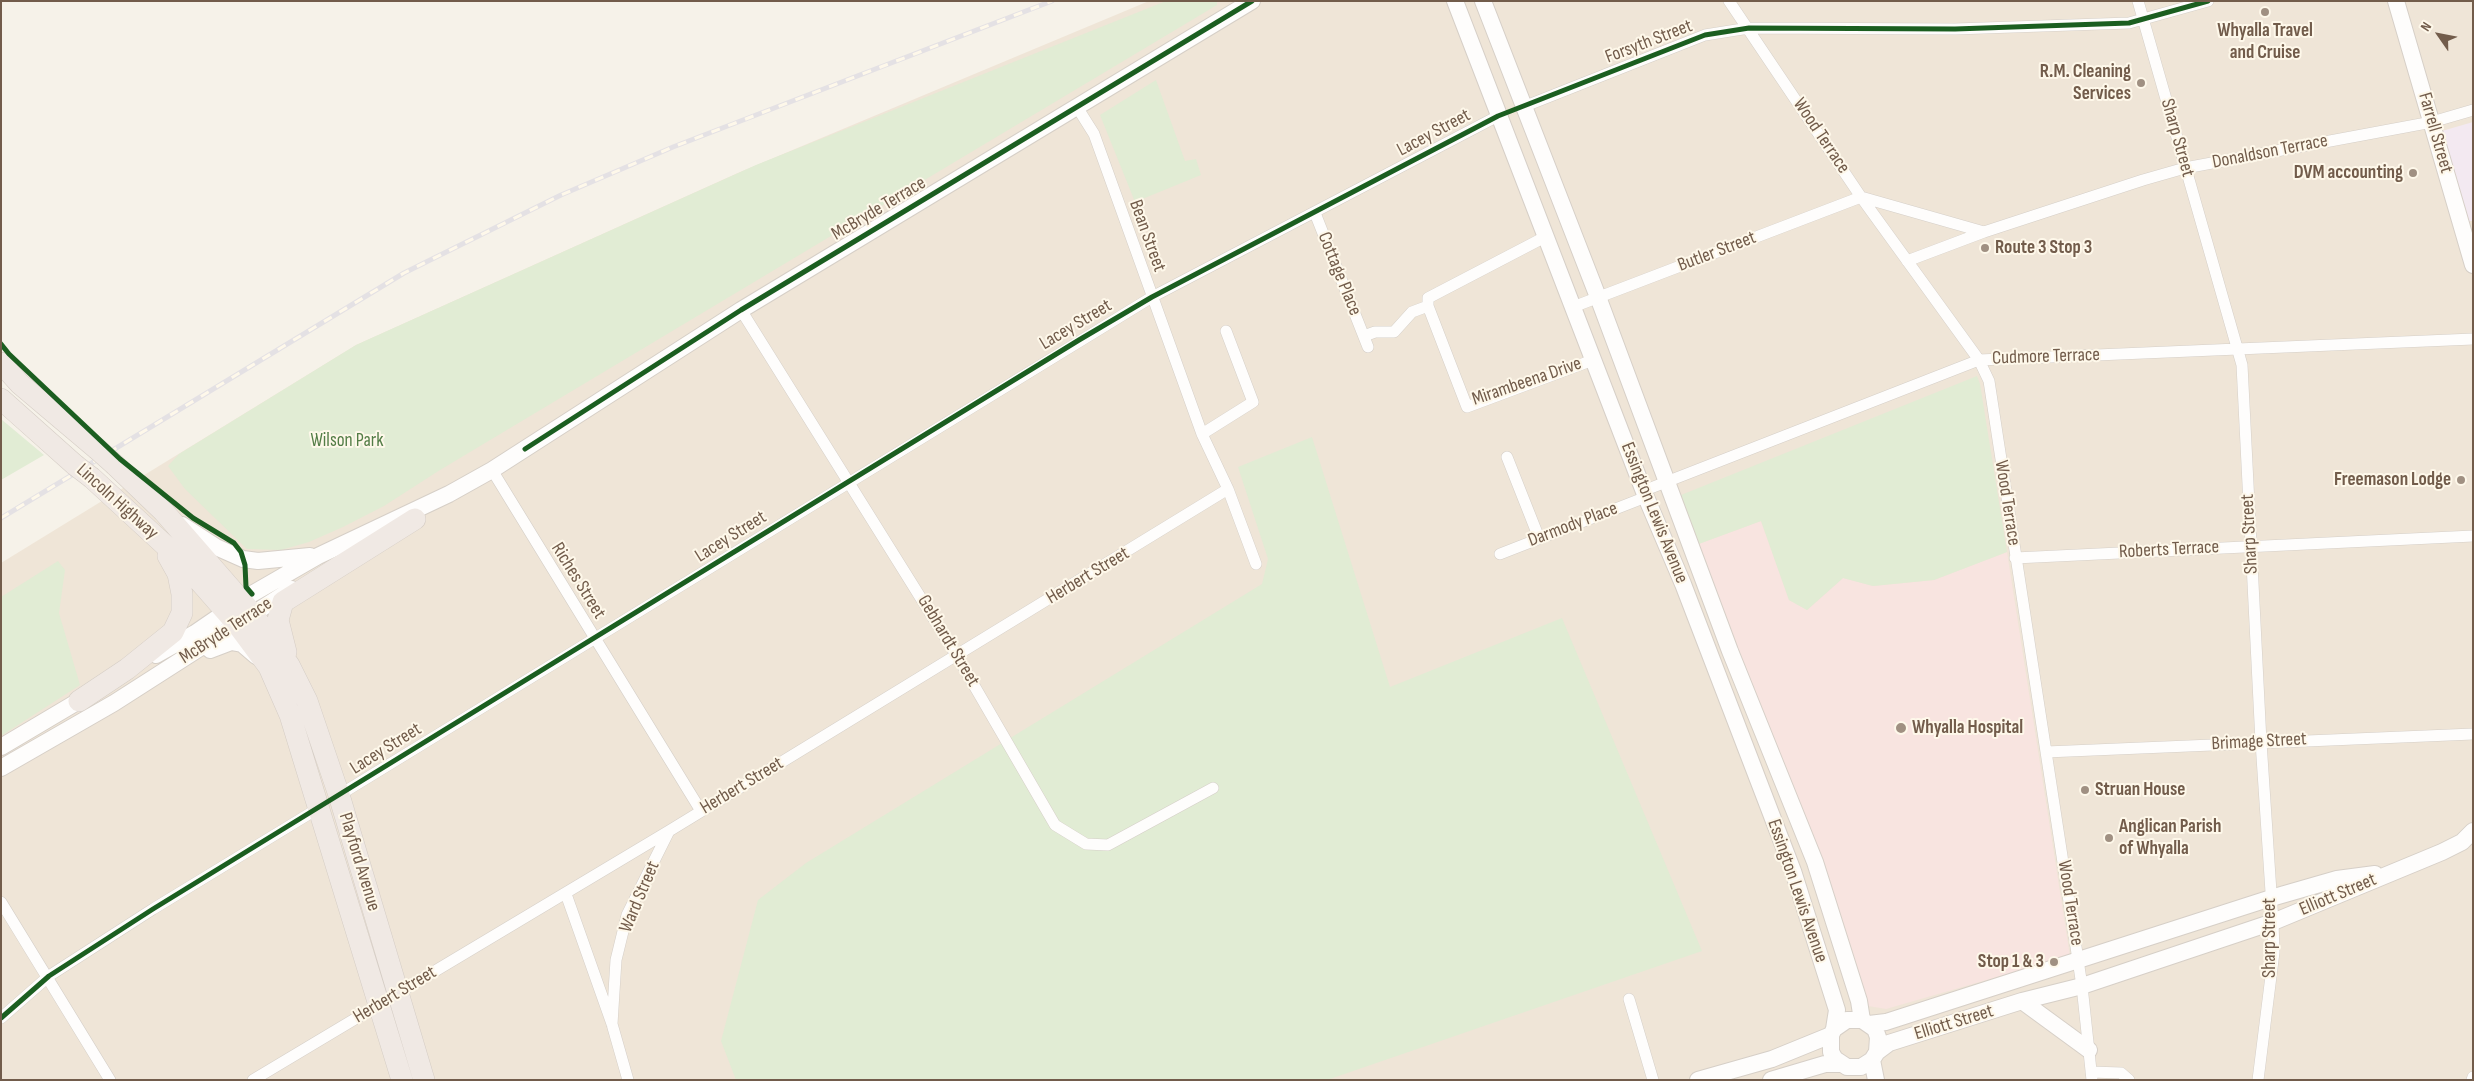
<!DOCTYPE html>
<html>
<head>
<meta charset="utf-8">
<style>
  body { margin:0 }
  #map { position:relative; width:2474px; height:1081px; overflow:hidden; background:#f6f2e9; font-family:"Sofia Sans Condensed",sans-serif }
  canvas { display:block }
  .frame { position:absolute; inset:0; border:2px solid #725c4b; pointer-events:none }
  .north { position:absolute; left:2414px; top:10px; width:50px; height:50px; -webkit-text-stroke:4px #fef8ea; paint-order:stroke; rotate:303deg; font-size:14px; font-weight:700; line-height:20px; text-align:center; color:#725c4b }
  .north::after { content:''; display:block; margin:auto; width:18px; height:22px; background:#725c4b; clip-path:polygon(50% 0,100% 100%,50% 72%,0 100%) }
</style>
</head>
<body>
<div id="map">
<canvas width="2474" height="1081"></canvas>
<div class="frame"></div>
<div class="north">N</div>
</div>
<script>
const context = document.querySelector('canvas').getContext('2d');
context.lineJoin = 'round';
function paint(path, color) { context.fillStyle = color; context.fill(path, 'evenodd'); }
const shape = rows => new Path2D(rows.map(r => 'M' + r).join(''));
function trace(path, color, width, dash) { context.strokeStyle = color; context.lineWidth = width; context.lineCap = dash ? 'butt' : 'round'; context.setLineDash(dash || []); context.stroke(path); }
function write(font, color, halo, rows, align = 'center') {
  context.font = font + ' "Sofia Sans Condensed",sans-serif'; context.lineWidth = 4; context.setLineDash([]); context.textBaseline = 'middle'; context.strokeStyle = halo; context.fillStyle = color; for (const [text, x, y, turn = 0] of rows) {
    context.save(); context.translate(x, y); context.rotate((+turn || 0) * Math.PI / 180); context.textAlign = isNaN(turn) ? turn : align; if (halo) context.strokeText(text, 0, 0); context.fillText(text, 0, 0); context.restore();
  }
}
paint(shape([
  [1149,1,2473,1,2473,1080,1,1080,1,563,356,345,740,172]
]), '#efe5d7');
paint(shape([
  [2473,122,2473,221,2469,221,2442,131]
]), '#f3e9f1');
paint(shape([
  [1761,521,1789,600,1807,610,1843,578,1873,586,1934,580,2007,552,2070,956,1886,1009,1868,1006,1863,1000,1696,545]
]), '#f8e4e0');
paint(shape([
  [1166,1,1217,1,1217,5,440,470,384,506,343,527,309,542,281,550,247,549,185,489,168,466,179,454,356,345,756,165],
  [1156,80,1185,161,1196,159,1201,175,1135,202,1100,115],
  [1977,376,1980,384,2007,552,1934,580,1873,586,1843,578,1807,610,1789,600,1761,521,1696,545,1681,495],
  [1,419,44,455,1,480],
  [1312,437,1390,687,1562,618,1702,951,1327,1080,736,1080,721,1041,758,900,806,863,1262,584,1268,559,1238,467],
  [58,561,65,570,59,613,80,685,1,736,1,597]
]), '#e1ecd4');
const street = shape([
  [1729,1,1861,197,1979,360,1989,381,2082,986,2092,1080],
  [2138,1,2242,365,2261,742,2273,922,2274,952,2258,1080],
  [1077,107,1094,134,1202,434,1228,489,1256,564],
  [1523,107,1705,35,1749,28,1955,29,2129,23,2208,1],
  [1315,213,1368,347],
  [1545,237,1428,298,1428,306,1467,407,1593,360],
  [1907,261,1984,232,2143,180,2185,168,2432,122,2473,110],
  [1573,307,1861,197,1984,232],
  [741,310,957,656,1055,825,1086,844,1108,845,1213,788],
  [1364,336,1375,332,1394,332,1412,312,1428,306],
  [1202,434,1253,402,1226,331],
  [1507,457,1539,538],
  [492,470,701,811],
  [1643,491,1979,360,2473,339],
  [1500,554,1646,497],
  [2015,558,2473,536],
  [2046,752,2473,734],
  [336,797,1152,297,1498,116],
  [566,894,612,1024,628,1080],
  [1,902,110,1080],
  [1629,999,1653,1080],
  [1,1018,49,976,153,909,322,806],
  [612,1024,616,960,627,915,669,831],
  [2091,1072,2121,1073,2129,1080],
  [253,1080,669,831,1228,489],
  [2472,1080,2473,1077]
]);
const secondary = shape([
  [1455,1,1646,497,1683,584,1793,871,1837,1010,1834,1029],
  [1483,1,1598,297,1730,651,1815,862,1859,1001,1862,1020],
  [2396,1,2473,265],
  [182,525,216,547,243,559,258,561,310,556],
  [210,650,231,642,242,644,256,656],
  [156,655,195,633,252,594,318,556,449,494,492,470,741,310,1252,1],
  [1,747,87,696],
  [1,768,114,703,292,589],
  [2022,1001,2089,1050],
  [1869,1024,1886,1022,2271,898,2337,879,2375,874],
  [1877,1052,1878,1037,1875,1029,1862,1020,1847,1020,1834,1029,1831,1035,1831,1052,1835,1059,1847,1067,1861,1067,1872,1060,1877,1052,1889,1043,2022,1001,2082,986,2273,922,2442,852,2462,842,2473,831],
  [1872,1060,1876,1080],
  [1698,1080,1772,1059,1831,1035],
  [1771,1080,1825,1064,1842,1064]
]);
const highway = shape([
  [1,363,20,384,97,449],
  [1,399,75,465],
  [115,465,164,512,252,613,289,665,307,701,339,795,424,1080],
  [92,478,181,560,237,624,269,667,290,715,402,1080],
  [286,652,278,620,283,602,415,519],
  [79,701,127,669,173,632,182,613,182,594,178,574,168,556]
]);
trace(street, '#d5cfc8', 12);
trace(secondary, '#d6cfc7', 18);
trace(highway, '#d5cdc5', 22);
trace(street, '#fefdfc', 11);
trace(secondary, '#fefdfc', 16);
trace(highway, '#f0e9e4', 21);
const rail = shape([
  [1,518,404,273,561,195,673,147,1052,1]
]);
trace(rail, '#e4e1e4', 5);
trace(rail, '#fef8ea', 3, [9]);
const highwayBridge = shape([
  [97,449,115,465],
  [75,465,92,478]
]);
trace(highwayBridge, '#d5cdc5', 22, []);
trace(highwayBridge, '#f0e9e4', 21);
trace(shape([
  [1,344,9,354,120,459,193,518,234,543,241,552,245,565,246,587,252,594],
  [525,449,741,310,1252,1],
  [1,1018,49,976,153,909,1079,340,1152,297,1498,116,1705,35,1749,28,1955,29,2129,23,2208,1]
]), '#1b5e20', 5);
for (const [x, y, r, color] of [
  [2265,12,5,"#a09082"],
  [2141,83,5,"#a09082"],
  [2413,173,5,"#a09082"],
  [1985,248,5,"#a09082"],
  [2461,480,5,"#a09082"],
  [1901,728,6,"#a09082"],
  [2085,790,5,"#a09082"],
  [2109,838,5,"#a09082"],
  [2054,962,5,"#a09082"]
]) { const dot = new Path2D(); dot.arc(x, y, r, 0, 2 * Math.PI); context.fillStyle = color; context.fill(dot); trace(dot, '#fef8ea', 2); }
write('bold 19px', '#725c4b', '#fef8ea', [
  ["Whyalla Travel",2265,31,"center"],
  ["and Cruise",2265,53,"center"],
  ["R.M. Cleaning",2131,72],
  ["Services",2131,94],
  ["DVM accounting",2403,173],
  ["Route 3 Stop 3",1995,248,"left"],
  ["Freemason Lodge",2451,480],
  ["Whyalla Hospital",1912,728,"left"],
  ["Struan House",2095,790,"left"],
  ["Anglican Parish",2119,827,"left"],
  ["of Whyalla",2119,849,"left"],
  ["Stop 1 & 3",2044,962]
], 'right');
write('19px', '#725c4b', '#fef8ea', [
  ["Forsyth Street",1649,42,-21],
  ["Lacey Street",1434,133,-28],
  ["Farrell Street",2435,133,74],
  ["Wood Terrace",1821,136,56],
  ["Sharp Street",2177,138,74],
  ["Donaldson Terrace",2270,152,-11],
  ["McBryde Terrace",879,209,-31],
  ["Bean Street",1147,236,70],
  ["Butler Street",1717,252,-21],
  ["Cottage Place",1339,274,68],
  ["Lacey Street",1076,325,-31],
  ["Cudmore Terrace",2046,357,-2],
  ["Mirambeena Drive",1527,382,-19],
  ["Lincoln Highway",117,502,42],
  ["Wood Terrace",2007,503,81],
  ["Essington Lewis Avenue",1654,513,68],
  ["Darmody Place",1573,525,-21],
  ["Sharp Street",2250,534,-93],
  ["Lacey Street",731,537,-32],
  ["Roberts Terrace",2169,550,-3],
  ["Herbert Street",1088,576,-31],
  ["Riches Street",578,581,58],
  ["McBryde Terrace",226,631,-33],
  ["Gebhardt Street",948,641,59],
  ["Brimage Street",2259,742,-3],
  ["Lacey Street",386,749,-32],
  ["Herbert Street",742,786,-31],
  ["Playford Avenue",359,862,73],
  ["Essington Lewis Avenue",1797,891,71],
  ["Elliott Street",2338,895,-23],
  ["Ward Street",640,897,-67],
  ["Wood Terrace",2070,903,81],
  ["Sharp Street",2270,938,-90],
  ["Herbert Street",395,995,-31],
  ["Elliott Street",1954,1023,-17]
]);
write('19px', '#537d46', '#fef8ea', [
  ["Wilson Park",347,441]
]);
</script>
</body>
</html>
